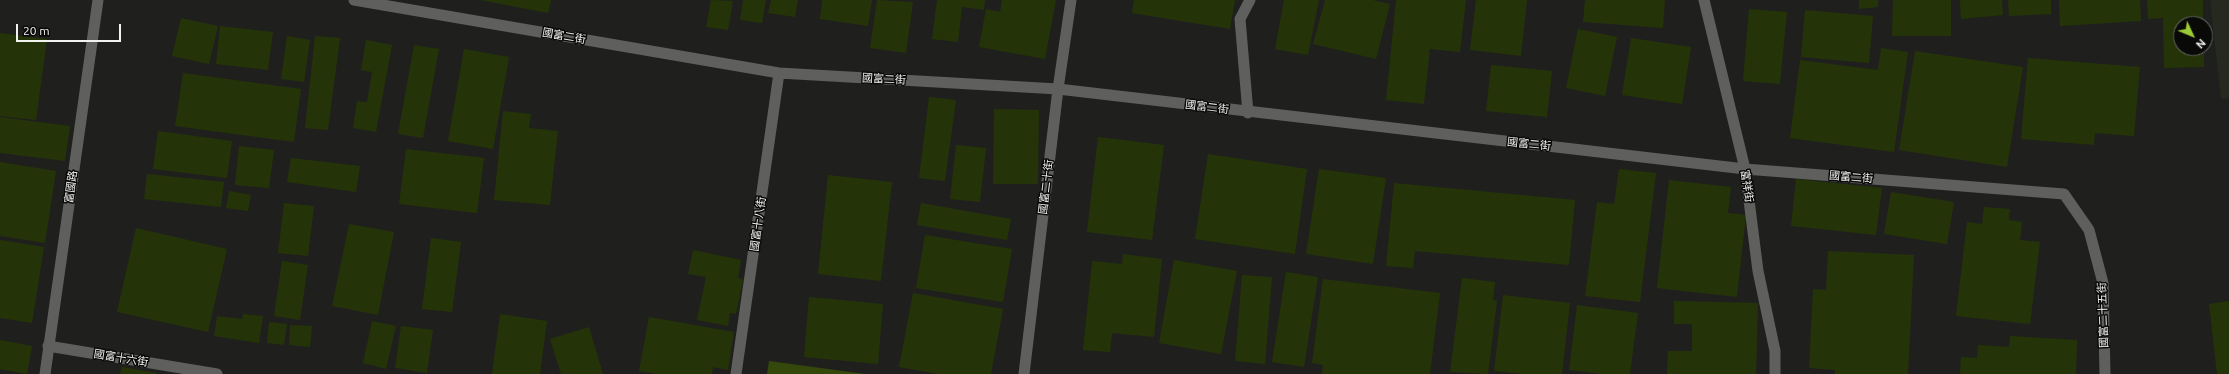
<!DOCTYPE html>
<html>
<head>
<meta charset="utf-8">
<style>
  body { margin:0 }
  #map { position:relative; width:2229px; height:374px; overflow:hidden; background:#1f201d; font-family:Ubuntu,sans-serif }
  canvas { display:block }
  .north { position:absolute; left:2173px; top:16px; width:40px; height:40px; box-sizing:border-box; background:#090908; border:1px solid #666765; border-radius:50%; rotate:134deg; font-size:11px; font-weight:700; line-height:16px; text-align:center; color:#f2f3f1 }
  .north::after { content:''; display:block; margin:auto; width:14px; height:18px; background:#9acb34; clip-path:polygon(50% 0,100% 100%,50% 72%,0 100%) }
  .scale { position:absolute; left:16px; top:24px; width:105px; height:18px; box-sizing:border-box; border:2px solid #f2f3f1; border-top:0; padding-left:5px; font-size:12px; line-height:14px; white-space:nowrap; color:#f2f3f1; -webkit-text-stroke:3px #090908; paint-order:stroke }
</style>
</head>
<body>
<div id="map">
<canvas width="2229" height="374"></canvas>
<div class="north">N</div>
<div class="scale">20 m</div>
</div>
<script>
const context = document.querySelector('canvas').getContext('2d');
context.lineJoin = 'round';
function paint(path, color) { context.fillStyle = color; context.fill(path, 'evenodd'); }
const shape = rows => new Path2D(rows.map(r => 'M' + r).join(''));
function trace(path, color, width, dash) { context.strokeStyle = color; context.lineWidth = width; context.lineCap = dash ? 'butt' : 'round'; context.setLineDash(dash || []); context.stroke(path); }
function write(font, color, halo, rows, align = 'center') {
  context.font = font + ' Ubuntu,"Noto Sans TC",sans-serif'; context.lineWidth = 3; context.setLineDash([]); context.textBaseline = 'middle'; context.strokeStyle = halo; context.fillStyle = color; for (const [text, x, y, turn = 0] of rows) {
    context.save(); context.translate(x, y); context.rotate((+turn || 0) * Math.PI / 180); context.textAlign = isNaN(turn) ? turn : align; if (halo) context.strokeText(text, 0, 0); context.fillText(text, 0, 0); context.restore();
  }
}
paint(shape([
  [2210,0,2229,0,2229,98,2221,99]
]), '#252920');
paint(shape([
  [769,361,865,374,767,374]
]), '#35480c');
paint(shape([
  [480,0,551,0,548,13],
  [711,0,733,1,728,30,706,27],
  [743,0,766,0,762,23,740,20],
  [771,0,798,0,795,17,768,13],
  [822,0,872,0,868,26,820,19],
  [877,0,913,2,906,53,870,48],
  [937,0,985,0,984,10,962,7,958,42,932,39],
  [1002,0,1056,0,1045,59,979,47,986,9,1000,12],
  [1134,0,1235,0,1230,29,1132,13],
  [1284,0,1319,0,1308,55,1275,49],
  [1325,0,1373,0,1390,4,1376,59,1313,44],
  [1396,0,1466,0,1460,52,1430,49,1424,104,1386,100],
  [1476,0,1527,0,1521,56,1470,50],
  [1585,0,1665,0,1663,28,1583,22],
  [1859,0,1878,0,1878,7,1859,9],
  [1893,0,1951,0,1951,36,1892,36],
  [1960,0,2002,0,2003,15,1961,19],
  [2008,0,2051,0,2051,14,2009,16],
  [2059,0,2140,0,2141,21,2060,26],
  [2147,0,2203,0,2203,24,2181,24,2181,48,2204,48,2204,67,2164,68,2163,18,2148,19],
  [1749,9,1787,12,1780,84,1743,81],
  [1805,10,1873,16,1869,63,1801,57],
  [181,18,218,26,209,64,172,56],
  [220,26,273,32,268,70,216,64],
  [1578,29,1617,37,1605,96,1566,88],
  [0,33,47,39,36,120,0,116],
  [287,36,310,40,304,82,281,79],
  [315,36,340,38,328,130,305,128],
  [1631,38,1691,47,1682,104,1622,95],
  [366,40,392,45,376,132,353,128,357,101,367,102,372,72,361,70],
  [414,45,439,49,423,138,398,134],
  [1881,48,1908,52,1894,152,1790,138,1800,60,1878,70],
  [464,49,509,57,493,149,448,141],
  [1915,51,2023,67,2007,167,1899,150],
  [2028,58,2140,67,2134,136,2095,133,2094,145,2021,139],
  [1491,65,1552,71,1547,117,1486,111],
  [183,73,301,89,294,142,175,126],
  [929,97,956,100,945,181,919,178],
  [994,109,1039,110,1038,184,993,184],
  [503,111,531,114,529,128,558,131,550,205,494,200],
  [0,117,70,126,65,161,0,153],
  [158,131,232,141,227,178,153,169],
  [1098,137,1164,145,1152,240,1087,232],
  [956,145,986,148,980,202,950,199],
  [239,146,274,150,269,188,235,185],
  [406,149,484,158,477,213,399,204],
  [1208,154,1307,169,1295,254,1195,239],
  [291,158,360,166,356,192,287,182],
  [0,162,56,171,45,243,0,236],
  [1319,169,1386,178,1373,264,1306,254],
  [1619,169,1656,173,1640,302,1585,296,1597,202,1614,204],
  [147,174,224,182,221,207,144,199],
  [828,175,892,182,881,281,818,274],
  [1796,179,1882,188,1876,235,1791,226],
  [1669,180,1731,187,1728,213,1746,215,1737,297,1657,288],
  [1394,183,1575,200,1569,265,1415,251,1413,268,1386,266],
  [229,191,251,195,248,211,226,208],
  [1891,192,1954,202,1947,244,1884,234],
  [284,203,314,206,308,256,278,253],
  [921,203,1011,219,1007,240,917,225],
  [1984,207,2010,209,2009,220,2022,222,2020,240,2040,242,2030,324,1956,316,1967,222,1982,224],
  [349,224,394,232,378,315,332,306],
  [136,228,227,249,208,332,117,312],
  [925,235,1012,249,1003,302,916,288],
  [431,238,461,242,452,312,422,309],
  [0,240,44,247,32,323,0,318],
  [693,250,741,260,738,278,743,279,736,314,730,313,728,326,697,320,706,277,688,274],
  [1828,251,1914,255,1908,374,1835,374,1835,370,1809,368,1813,289,1826,290],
  [1123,254,1162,259,1154,337,1112,333,1110,352,1083,350,1092,261,1122,264],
  [1174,260,1237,271,1221,354,1159,343],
  [282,261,308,265,300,320,274,316],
  [1286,272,1318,277,1304,367,1272,362],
  [1242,275,1272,277,1265,364,1235,361],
  [1462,278,1495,282,1493,300,1497,301,1488,374,1450,372],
  [1323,279,1440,293,1430,374,1322,374,1323,365,1312,363],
  [913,293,1003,309,991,374,938,374,899,367],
  [1503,295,1570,303,1562,374,1524,374,1494,371],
  [809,297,883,304,878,364,804,357],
  [1674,301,1758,303,1756,374,1667,374,1668,351,1692,351,1692,324,1674,324],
  [2229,301,2229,374,2217,374,2209,304],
  [1577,305,1638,313,1630,374,1602,374,1569,370],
  [243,314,263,316,259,343,214,336,217,316,242,319],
  [500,314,547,321,540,374,492,374],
  [649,317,734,332,728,370,713,367,712,374,657,374,639,371],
  [372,321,396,326,386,369,363,363],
  [269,322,287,324,284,345,267,343],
  [290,325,312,326,310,347,289,345],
  [401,326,433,330,427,373,395,368],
  [589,327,603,374,561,374,550,339],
  [2010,336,2077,340,2076,374,1960,374,1961,357,1977,358,1978,345,2009,347],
  [0,340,32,346,27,374,0,369],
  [122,367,156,373,156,374,120,374]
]), '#253408');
trace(shape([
  [1248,113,1240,19,1250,0]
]), '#5f605d', 11);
trace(shape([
  [354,0,779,73,1058,89,1745,169,2064,194,2089,230,2103,283,2105,374],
  [1704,0,1745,169,1758,271,1775,351,1775,374],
  [48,346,217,374],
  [736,374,779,73],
  [1024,374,1058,89,1071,0]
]), '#5f605d', 11);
trace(shape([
  [45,374,98,0]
]), '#5f605d', 11);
write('11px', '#f2f3f1', '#090908', [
  ["國富二街",564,36,10],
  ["國富二街",884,79,3],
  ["國富二街",1207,107,7],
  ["國富二街",1529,144,6],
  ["國富二街",1851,177,5],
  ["富祥街",1747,186,82],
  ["富國路",71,187,-82],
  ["國富二十街",1046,187,-83],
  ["國富十八街",758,224,-82],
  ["國富二十五街",2103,315,-92],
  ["國富十六街",121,358,9]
]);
</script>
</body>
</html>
